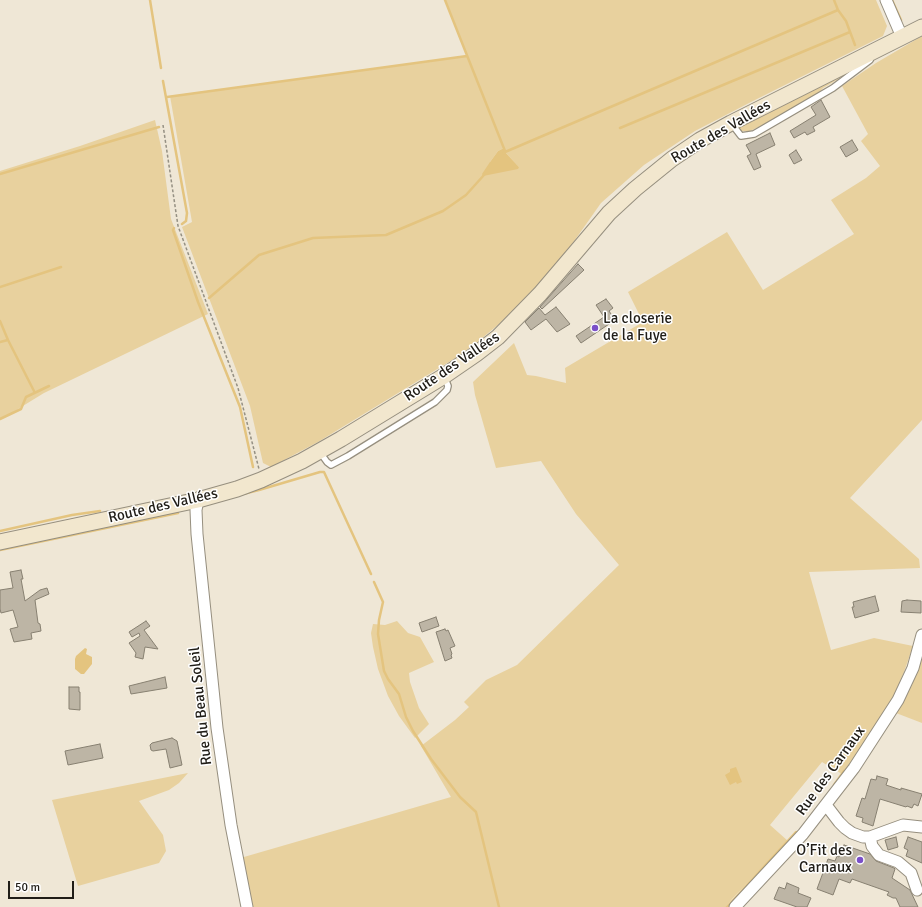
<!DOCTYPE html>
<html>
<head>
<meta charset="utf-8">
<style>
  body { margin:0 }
  #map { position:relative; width:922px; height:907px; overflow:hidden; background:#efe7d6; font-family:Signika,sans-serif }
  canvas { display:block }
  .scale { position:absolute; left:8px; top:881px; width:66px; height:18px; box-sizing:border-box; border:2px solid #201d17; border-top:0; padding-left:5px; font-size:12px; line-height:14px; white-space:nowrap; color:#201d17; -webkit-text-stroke:3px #fff; paint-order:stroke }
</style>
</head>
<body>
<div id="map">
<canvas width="922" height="907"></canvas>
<div class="scale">50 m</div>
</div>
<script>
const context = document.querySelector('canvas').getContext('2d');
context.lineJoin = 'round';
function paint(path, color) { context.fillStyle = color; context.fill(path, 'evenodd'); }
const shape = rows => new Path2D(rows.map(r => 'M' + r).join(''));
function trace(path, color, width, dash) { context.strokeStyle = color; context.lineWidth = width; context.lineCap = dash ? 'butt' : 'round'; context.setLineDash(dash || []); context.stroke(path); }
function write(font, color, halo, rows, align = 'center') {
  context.font = font + ' Signika,sans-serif'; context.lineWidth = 3; context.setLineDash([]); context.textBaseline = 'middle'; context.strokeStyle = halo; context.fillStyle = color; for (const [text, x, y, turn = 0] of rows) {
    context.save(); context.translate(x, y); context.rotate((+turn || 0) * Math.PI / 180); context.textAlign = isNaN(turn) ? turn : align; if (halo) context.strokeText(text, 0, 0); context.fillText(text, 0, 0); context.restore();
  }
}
paint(shape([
  [445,0,876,0,887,26,883,36,751,102,695,131,644,165,601,203,570,247,532,292,499,324,475,344,457,357,318,442,271,467,263,463,250,406,182,227,192,222,170,96,467,56],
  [504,148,505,152,519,167,490,162,498,151],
  [922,36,922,420,850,498,919,559,920,568,809,572,831,650,874,638,913,646,904,672,892,700,871,734,842,774,822,762,770,825,788,841,732,899,726,907,247,907,237,859,451,797,421,746,455,720,469,707,464,702,486,680,517,665,619,565,576,514,541,461,496,468,475,395,473,382,514,343,527,375,536,376,566,383,565,368,643,322,628,292,727,232,763,290,854,234,831,200,866,178,880,166,861,141,868,134,842,86,876,63],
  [840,76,840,78,823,88,819,93,771,121,750,131,741,131,737,128],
  [155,120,162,151,171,219,208,314,44,393,0,420,0,171,80,146],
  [397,621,408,633,420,637,434,662,409,673,410,682,419,708,429,724,415,738,399,716,388,696,378,669,373,647,371,633,373,624,385,625],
  [922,656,922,723,896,713,912,685],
  [188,773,179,783,169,790,139,801,163,835,166,851,159,863,78,886,52,800]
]), '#e8d19e');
paint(shape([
  [504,148,505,152,519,167,518,169,483,176,482,174,490,162,498,151],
  [85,648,87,649,86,654,92,657,92,664,84,674,81,674,75,669,75,659,76,656],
  [736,767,742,782,737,784,736,782,730,785,725,775,730,772,730,769]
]), '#e4c47f');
trace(shape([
  [150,0,161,68],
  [445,0,505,151],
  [892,0,901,20],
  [838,10,846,21,855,45],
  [163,81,187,213,186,221,182,224],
  [167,97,467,56],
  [620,128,850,32],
  [504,153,505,152,838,10,834,0],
  [0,174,159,127],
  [174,228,173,230,198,302,240,407,253,467],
  [0,287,61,267],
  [209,298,259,255,313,238,386,235,443,211,466,195,484,175],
  [0,321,8,340,0,342],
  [8,340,35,393],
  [0,419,21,409,26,397,49,386],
  [258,489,259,490,320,472,324,472,371,574],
  [243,494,259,490],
  [0,531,72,515,100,511],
  [0,550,178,513],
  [374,582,383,602,379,620,378,634,384,671,388,679,399,694,406,717,413,731,431,759,460,797,476,812,499,907],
  [834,785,844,771],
  [727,907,796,832]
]), '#e4c47f', 2.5);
const building = shape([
  [821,100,830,117,813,127,815,131,807,135,805,132,794,138,790,131,816,115,811,107,821,100],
  [770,133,775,145,756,154,761,167,754,170,747,156,751,154,746,145,770,133],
  [852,140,858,150,846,157,840,147,852,140],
  [796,150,802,160,794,164,789,155,796,150],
  [578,264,584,270,542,309,540,307,578,264],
  [606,299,613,308,609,311,615,320,581,343,576,336,604,317,596,305,606,299],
  [556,307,570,324,557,332,546,319,531,330,525,322,539,308,545,315,556,307],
  [21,570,23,579,21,579,25,601,40,590,47,588,49,594,35,600,38,623,40,624,41,631,31,633,32,639,14,642,10,629,18,627,13,610,1,613,0,609,0,590,13,588,10,572,21,570],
  [875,596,879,611,855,618,852,607,854,607,853,602,875,596],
  [907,600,921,601,921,613,901,612,902,601,907,600],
  [436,617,439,626,422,632,419,623,436,617],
  [146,621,150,626,144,630,158,649,145,647,143,659,135,657,136,653,129,643,140,636,139,633,132,637,129,632,146,621],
  [445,629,446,631,448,630,455,646,450,648,452,654,451,655,452,658,445,661,436,632,445,629],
  [165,677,167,688,131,694,129,686,165,677],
  [69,687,79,687,79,692,80,692,80,710,69,709,69,687],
  [172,738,177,741,182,765,170,768,166,749,153,751,151,750,150,745,152,743,172,738],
  [100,744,103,758,68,765,65,751,100,744],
  [877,776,888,779,886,785,901,790,901,788,922,794,918,806,914,804,912,808,907,806,906,807,880,799,873,826,862,822,863,818,856,816,862,798,865,799,871,779,876,780,877,776],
  [896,837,898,847,888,850,885,840,896,837],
  [908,837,922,842,922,863,906,856,908,850,904,848,908,837],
  [844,845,870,854,876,861,894,868,895,869,892,878,910,890,918,907,900,907,896,898,893,898,887,895,889,892,852,879,850,883,839,879,833,895,817,889,828,859,835,861,837,856,839,857,844,845],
  [787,883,799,888,798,893,811,898,807,907,797,907,774,899,779,887,785,889,787,883]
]);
paint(building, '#bdb5a5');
trace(building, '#878071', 1);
const service = shape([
  [731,123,741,136,754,134,833,88,870,60],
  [319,451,327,462,331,465,348,456,435,402,447,390,448,386,444,376]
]);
const minor = shape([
  [886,0,902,37],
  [198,500,196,510,197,534,217,728,231,825,247,907],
  [826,805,839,822,845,828,852,833,863,837,870,837,903,825,922,827],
  [870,837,872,846,879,855,898,862,911,873,917,890],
  [735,907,803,834,854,768,898,700,913,668,922,635]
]);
const secondary = shape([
  [0,542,198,500,237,489,261,480,302,461,341,439,444,376,476,354,498,337,540,294,609,213,635,189,672,159,700,140,731,123,922,27]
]);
trace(service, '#968f7f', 8);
trace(minor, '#968f7f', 13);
trace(secondary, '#968f7f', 17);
trace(shape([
  [163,125,178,226,238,388,259,469]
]), '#959083', 1.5, [3, 2]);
trace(service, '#fff', 5.5);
trace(minor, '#fff', 11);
trace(secondary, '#f2e7ce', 15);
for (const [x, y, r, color] of [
  [595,328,4,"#7a4fc8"],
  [860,860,4,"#7a4fc8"]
]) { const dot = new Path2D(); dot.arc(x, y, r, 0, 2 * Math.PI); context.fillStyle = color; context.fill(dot); trace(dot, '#fff', 1.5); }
write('15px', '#201d17', '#fff', [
  ["Route des Vallées",721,132,-30],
  ["Route des Vallées",452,367,-34],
  ["Route des Vallées",163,506,-13],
  ["Rue du Beau Soleil",201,706,-96],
  ["Rue des Carnaux",831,771,-54]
]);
write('15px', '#201d17', '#fff', [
  ["La closerie",603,319],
  ["de la Fuye",603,336],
  ["O’Fit des",852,851,"right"],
  ["Carnaux",852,868,"right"]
], 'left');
</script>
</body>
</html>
